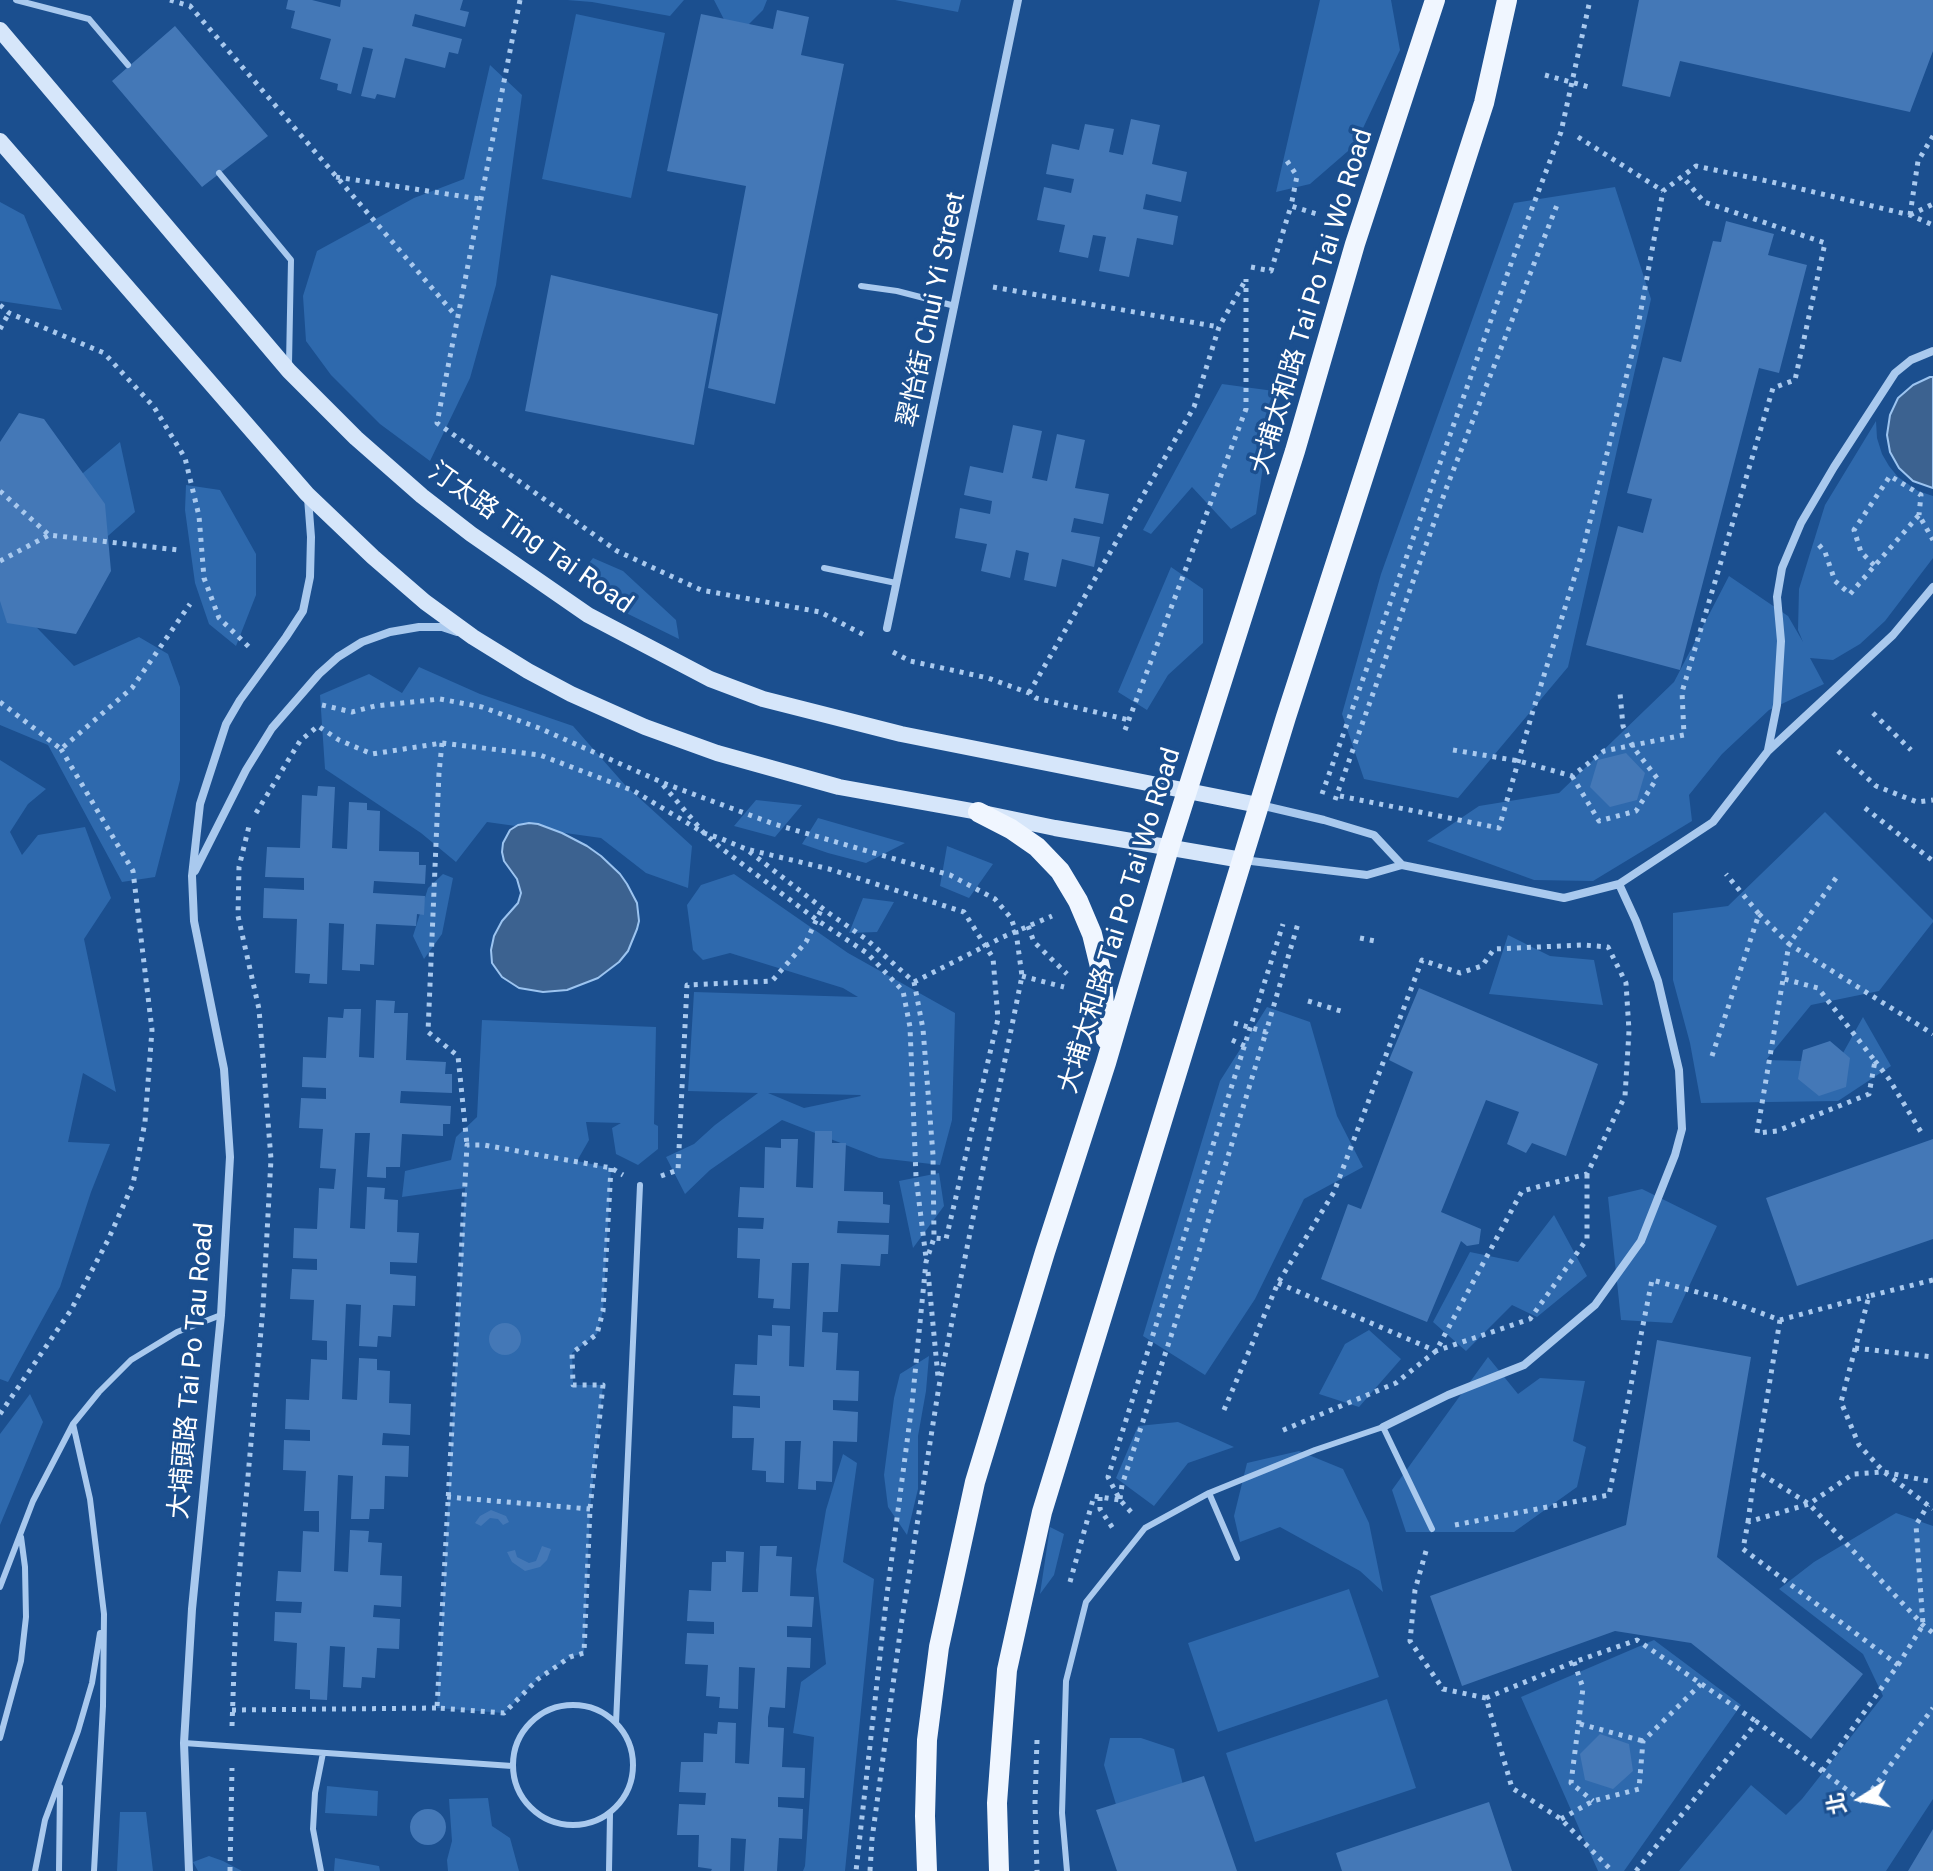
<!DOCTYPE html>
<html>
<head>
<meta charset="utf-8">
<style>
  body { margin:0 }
  #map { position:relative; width:1933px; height:1871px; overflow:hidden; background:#1b4f8f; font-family:Roboto,"Noto Sans TC",sans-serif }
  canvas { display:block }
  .north { position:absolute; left:1821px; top:1759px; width:80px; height:80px; -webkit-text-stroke:6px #1b4f8f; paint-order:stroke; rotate:259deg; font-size:22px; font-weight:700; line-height:32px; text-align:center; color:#fff }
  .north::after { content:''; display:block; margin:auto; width:28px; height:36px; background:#fff; clip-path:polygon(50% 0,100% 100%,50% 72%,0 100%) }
</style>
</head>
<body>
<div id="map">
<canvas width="1933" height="1871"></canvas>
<div class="north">北</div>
</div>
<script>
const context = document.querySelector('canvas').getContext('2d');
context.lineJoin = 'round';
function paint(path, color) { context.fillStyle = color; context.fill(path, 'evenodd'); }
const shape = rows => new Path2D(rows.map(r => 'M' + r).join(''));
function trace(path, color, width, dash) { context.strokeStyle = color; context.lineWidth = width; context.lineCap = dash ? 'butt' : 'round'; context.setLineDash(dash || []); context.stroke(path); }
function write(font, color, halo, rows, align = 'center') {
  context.font = font + ' Roboto,"Noto Sans TC",sans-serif'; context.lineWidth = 7; context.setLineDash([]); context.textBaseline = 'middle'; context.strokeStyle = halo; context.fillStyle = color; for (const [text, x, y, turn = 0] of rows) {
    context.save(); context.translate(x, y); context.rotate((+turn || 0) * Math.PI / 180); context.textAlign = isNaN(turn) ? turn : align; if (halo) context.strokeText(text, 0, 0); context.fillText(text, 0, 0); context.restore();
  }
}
paint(shape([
  [567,0,684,0,670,16,592,2],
  [714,0,767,0,763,10,734,39],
  [895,0,961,0,958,12],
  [1320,0,1391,0,1400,50,1355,145,1310,184,1276,192],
  [576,14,665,33,631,198,542,179],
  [490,65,522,95,496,285,470,378,430,461,380,424,331,375,306,341,303,296,317,251,414,198,464,179],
  [1615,187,1651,299,1568,667,1458,798,1364,779,1342,714,1381,574,1514,203],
  [0,202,24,215,62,310,0,301],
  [1222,384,1274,391,1256,514,1231,529,1192,487,1151,534,1143,530],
  [1876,421,1877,438,1882,454,1889,466,1898,477,1918,491,1933,496,1933,558,1885,621,1860,644,1833,660,1810,658,1824,684,1769,710,1722,754,1689,795,1692,821,1593,881,1534,880,1427,841,1479,806,1559,793,1674,682,1729,576,1788,616,1803,642,1798,630,1799,589,1825,505],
  [120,442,135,512,100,543,13,603,74,666,139,637,168,654,180,687,180,780,155,877,122,882,48,745,0,725,0,469,58,494],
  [186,485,220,490,256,554,256,595,236,646,209,624,195,583,185,510],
  [593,558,623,571,676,620,679,639,620,610,586,567],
  [1171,567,1203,589,1203,643,1168,675,1147,710,1118,692],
  [419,667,480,694,573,726,625,785,692,846,688,888,646,873,601,838,487,822,456,862,421,833,325,769,320,695,369,674,402,693],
  [0,760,46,789,28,804,10,832,22,855,38,835,85,827,111,898,84,939,116,1092,83,1073,68,1142,110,1144,91,1192,60,1287,8,1382,0,1379],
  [756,800,802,805,775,837,734,826],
  [1825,812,1933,920,1933,922,1879,991,1811,1005,1766,1060,1838,1062,1863,1017,1891,1066,1838,1101,1701,1103,1690,1043,1673,980,1673,913,1728,906],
  [818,818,905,843,866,863,828,853,802,844],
  [947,846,993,864,969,898,940,886],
  [443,874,453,878,442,934,424,959,413,936,428,888],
  [734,874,848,953,955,1013,952,1120,940,1165,879,1158,782,1120,710,1170,685,1194,666,1157,694,1144,715,1125,758,1093,688,1091,694,992,858,997,843,988,730,953,703,960,693,950,687,905,701,885],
  [768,1093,860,1095,861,1096,804,1108],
  [863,898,894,902,877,932,849,933],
  [1508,935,1550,956,1594,960,1603,1005,1489,994],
  [1267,1007,1310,1022,1337,1116,1363,1167,1304,1199,1255,1299,1205,1375,1143,1336,1220,1081],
  [482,1020,656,1027,654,1124,658,1126,658,1149,638,1165,616,1154,612,1128,621,1123,586,1122,589,1140,577,1161,611,1168,603,1311,597,1334,572,1353,573,1385,603,1385,590,1509,584,1653,570,1657,538,1679,504,1713,437,1708,465,1188,402,1197,405,1171,451,1160,456,1137,477,1117],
  [939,1173,944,1206,913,1248,899,1181],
  [1642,1189,1717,1226,1672,1323,1621,1320,1608,1197],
  [1554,1215,1587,1276,1537,1317,1512,1305,1466,1351,1433,1322,1470,1252,1518,1262],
  [1369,1330,1401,1359,1359,1407,1319,1394,1345,1344],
  [929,1356,926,1391,918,1436,918,1489,907,1535,888,1507,884,1475,894,1398,900,1374],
  [1488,1357,1518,1394,1540,1378,1585,1381,1573,1441,1586,1447,1577,1487,1514,1532,1406,1532,1392,1490],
  [30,1394,43,1422,0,1525,0,1434],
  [1178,1422,1234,1447,1188,1463,1154,1506,1116,1478,1138,1426],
  [1299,1451,1343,1469,1369,1523,1383,1592,1360,1571,1280,1527,1240,1542,1234,1516,1247,1463],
  [843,1454,857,1463,843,1562,874,1579,845,1871,803,1871,805,1866,814,1737,793,1733,801,1682,826,1664,816,1570,826,1510],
  [1896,1513,1933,1526,1933,1799,1886,1871,1679,1871,1751,1785,1786,1815,1802,1799,1883,1696,1863,1654,1779,1589,1814,1562],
  [1050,1527,1064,1534,1054,1575,1040,1594],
  [1349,1589,1379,1677,1218,1732,1188,1643],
  [1654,1640,1741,1705,1624,1871,1598,1871,1521,1697],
  [1387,1699,1416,1788,1255,1842,1226,1753],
  [1110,1738,1141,1738,1174,1749,1186,1797,1118,1811,1104,1765],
  [327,1786,378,1791,377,1816,325,1813],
  [488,1798,492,1826,510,1838,519,1871,448,1871,447,1860,452,1841,449,1799],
  [120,1812,146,1812,153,1871,117,1871],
  [209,1856,223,1861,242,1871,198,1871,193,1862],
  [335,1858,379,1866,380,1871,334,1871]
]), '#2e69ad');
const water = shape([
  [1930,377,1933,377,1933,488,1913,481,1899,468,1890,452,1887,435,1890,415,1898,398,1913,385,1930,377],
  [529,823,538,824,562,833,587,846,601,856,620,874,627,884,637,903,639,921,637,929,628,951,619,962,598,978,567,990,543,992,519,988,502,977,492,963,491,950,494,936,502,921,518,903,521,893,517,879,504,861,502,852,503,843,510,830,518,825,529,823]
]);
paint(water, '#3c6290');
trace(water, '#9cc4f0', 2);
paint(shape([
  [288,0,312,0,340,7,341,0,463,0,460,10,469,12,465,27,415,14,412,26,462,39,458,54,449,52,445,68,405,58,395,98,377,94,375,99,361,96,373,49,363,47,351,94,337,90,338,84,320,79,331,39,291,28,295,11,286,9],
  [1639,0,1933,0,1933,51,1910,112,1680,61,1670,97,1622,86],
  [777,10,809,17,801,55,844,64,775,404,708,388,746,186,667,171,701,14,773,29],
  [175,26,268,136,202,187,112,81],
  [1131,119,1160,125,1152,164,1187,172,1181,202,1146,194,1143,209,1178,216,1173,245,1137,238,1129,277,1099,271,1106,237,1093,235,1088,258,1059,252,1065,225,1037,220,1044,187,1071,193,1074,179,1046,174,1052,144,1079,150,1085,124,1114,129,1109,152,1123,155],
  [1726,221,1774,234,1768,255,1807,265,1779,373,1759,368,1680,670,1586,645,1618,526,1643,533,1652,499,1627,493,1663,357,1681,362,1713,241,1721,242],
  [551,275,718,314,694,445,525,411],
  [19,413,44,419,105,504,111,571,76,634,7,623,0,601,0,442],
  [1013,425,1042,431,1032,478,1047,481,1057,434,1085,440,1075,488,1109,494,1103,524,1074,518,1071,532,1100,537,1094,567,1062,559,1056,587,1024,580,1029,553,1016,550,1010,578,981,571,987,544,955,538,960,508,990,514,992,501,964,495,970,466,1003,473],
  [1626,753,1645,773,1637,800,1610,807,1590,787,1598,760],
  [318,786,335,787,332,848,347,849,349,802,367,803,367,810,380,811,379,851,419,852,419,865,426,865,425,884,374,881,373,893,425,896,424,915,417,914,416,926,376,924,374,965,360,964,360,971,342,970,344,924,329,923,327,984,309,983,310,974,295,973,297,919,263,918,264,888,304,890,304,878,265,877,267,847,300,848,302,795,317,796],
  [1419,988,1598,1064,1566,1156,1532,1143,1526,1153,1507,1144,1519,1112,1486,1100,1441,1212,1481,1229,1479,1244,1467,1246,1461,1241,1427,1322,1321,1279,1348,1204,1361,1209,1413,1072,1389,1060],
  [376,1000,395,1001,394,1013,408,1013,406,1060,446,1062,445,1074,452,1074,452,1093,401,1091,400,1103,451,1106,450,1124,443,1124,443,1136,402,1134,400,1167,386,1167,386,1178,367,1177,370,1133,355,1133,350,1228,365,1229,367,1187,385,1188,384,1199,398,1200,397,1232,419,1233,417,1263,390,1262,390,1274,416,1276,415,1306,393,1305,391,1337,378,1336,377,1347,359,1346,361,1305,346,1304,342,1399,357,1400,359,1358,377,1359,377,1370,390,1371,389,1403,411,1404,410,1435,383,1433,382,1445,409,1446,408,1477,385,1476,384,1509,370,1509,369,1519,351,1519,353,1476,338,1475,334,1571,348,1572,350,1530,369,1531,368,1542,382,1543,380,1575,402,1576,401,1607,374,1605,373,1617,400,1619,399,1649,377,1648,375,1678,362,1677,361,1688,343,1687,345,1647,330,1646,327,1700,310,1699,310,1690,295,1689,297,1643,274,1641,275,1612,301,1613,302,1602,276,1601,278,1571,301,1572,303,1531,319,1532,319,1511,304,1511,306,1471,283,1470,284,1440,310,1441,310,1430,285,1429,286,1399,309,1400,311,1359,327,1360,327,1341,312,1340,314,1300,290,1299,292,1269,317,1270,317,1259,293,1258,294,1228,317,1229,319,1188,334,1189,336,1169,320,1168,323,1129,299,1128,301,1098,326,1099,326,1088,302,1087,303,1057,326,1058,328,1017,343,1018,344,1009,361,1009,359,1057,374,1058],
  [1830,1041,1850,1058,1846,1087,1819,1096,1798,1079,1803,1050],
  [815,1131,832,1131,832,1143,846,1143,844,1191,883,1192,883,1204,890,1205,889,1223,838,1221,837,1233,889,1235,888,1254,881,1254,880,1266,841,1264,838,1312,823,1312,822,1332,838,1333,836,1370,859,1371,858,1401,833,1400,833,1410,858,1412,857,1442,833,1441,832,1482,816,1481,816,1490,798,1489,801,1441,785,1441,784,1483,766,1482,766,1471,752,1470,754,1438,732,1438,733,1406,760,1408,760,1396,733,1395,735,1364,757,1365,758,1335,772,1336,772,1325,790,1326,789,1366,804,1367,809,1263,792,1263,790,1309,773,1308,774,1299,758,1298,760,1259,737,1258,738,1228,763,1229,764,1218,738,1217,740,1187,764,1188,765,1147,781,1148,781,1139,798,1139,796,1187,813,1188],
  [1933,1139,1933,1239,1797,1286,1766,1198],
  '489 1339a16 16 0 1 1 32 0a16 16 0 1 1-32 0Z',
  [1657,1340,1751,1357,1717,1557,1863,1674,1811,1739,1691,1643,1615,1631,1462,1686,1430,1596,1626,1525],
  [491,1510,506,1516,509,1522,503,1525,498,1519,490,1518,481,1526,475,1523,480,1516],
  [542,1546,551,1549,547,1560,540,1567,525,1571,512,1562,507,1552,515,1550,517,1557,529,1563,536,1561],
  [760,1546,777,1546,776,1556,792,1557,790,1596,814,1597,812,1627,787,1626,787,1637,811,1638,810,1668,787,1667,785,1708,770,1707,768,1717,768,1727,784,1728,782,1767,805,1768,804,1798,778,1797,778,1807,803,1809,802,1839,779,1838,777,1871,744,1871,746,1839,731,1838,730,1871,711,1871,712,1869,698,1867,699,1835,677,1835,679,1804,705,1805,706,1793,679,1792,681,1762,703,1762,704,1733,717,1734,718,1722,736,1723,735,1763,749,1764,755,1668,739,1667,738,1709,719,1708,720,1697,706,1696,708,1665,685,1664,687,1633,714,1634,714,1622,687,1621,689,1590,711,1591,712,1562,726,1562,726,1551,744,1552,742,1592,758,1592],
  [1600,1734,1629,1744,1633,1771,1613,1789,1585,1780,1580,1754],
  [1204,1776,1237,1871,1117,1871,1096,1810],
  [1489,1802,1512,1871,1342,1871,1336,1853],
  '410 1827a18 18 0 1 1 36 0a18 18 0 1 1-36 0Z',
  [1933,1829,1933,1871,1908,1871]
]), '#4478b7');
trace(shape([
  [170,0,190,6,456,316],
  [520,0,437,423,617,551,701,590,820,612,866,636],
  [1545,75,1589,87],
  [1578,137,1663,191],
  [1287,161,1297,176,1291,206],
  [336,177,480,199],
  [1910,215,1918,161,1933,136],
  [1910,215,1933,204],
  [1251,267,1271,271,1291,206,1317,214],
  [993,287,1219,327],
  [0,305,9,313,104,353,154,407,185,458,199,516,204,578,219,618,249,647],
  [0,329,9,313],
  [0,491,49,535,178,550],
  [1819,545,1825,552,1835,581,1850,594,1919,515,1933,540],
  [0,561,49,535],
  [1874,565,1861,552,1854,530,1890,476,1921,495,1919,515],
  [893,652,910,661,988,678,1029,693,1036,698,1129,720],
  [1029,693,1194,407,1219,327,1245,281],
  [0,702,61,749,132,688,190,604],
  [322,705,352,712,375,706,440,699,482,707,539,728,666,784,774,824,950,875,995,899,1011,918,1016,932,1022,976,939,1386,901,1626,872,1839,870,1871],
  [1873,713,1911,750],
  [1125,730,1246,409,1246,279],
  [442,743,439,773,428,1032,458,1056,467,1145],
  [1453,750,1519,761,1572,776,1604,751,1684,735,1682,692,1773,388,1795,380,1825,243,1704,202,1682,176],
  [1838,751,1876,786,1917,802,1933,800],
  [1572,776,1599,821,1636,811,1657,778,1633,747,1623,726,1620,693],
  [663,785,704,833,721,848,817,920,867,953,903,991,910,1027,916,1177,926,1258],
  [1322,794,1512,261,1561,132,1590,0],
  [1340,796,1499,828,1532,714,1582,553,1635,342,1663,191,1696,166,1772,182,1910,215,1933,225],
  [1335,800,1446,489,1557,205],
  [1865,808,1933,861],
  [256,813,300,741,318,726,339,740,372,754,442,743,540,755,634,791,704,833,722,839,746,849,830,914,866,939,914,982,923,1029,933,1155,934,1238,926,1262,912,1404,886,1602,856,1871],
  [750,850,829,869,964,912,993,958,998,1019,946,1239,934,1238],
  [1836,878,1789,944,1933,1034],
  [1759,914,1789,944,1757,1133,1777,1131,1869,1094,1875,1061,1818,988,1784,979],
  [1028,926,1034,942,1067,974],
  [1360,938,1375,941],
  [1022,976,1064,987],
  [914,982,1003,937,1052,916],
  [1308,1001,1344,1012],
  [1234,1023,1266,1032,1299,920],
  [1232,1040,1245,1046],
  [1712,1056,1759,914,1726,874],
  [1875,1061,1889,1079,1921,1132],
  [611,1168,603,1311,597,1334,572,1353,573,1385,603,1385,590,1509,584,1653,570,1657,538,1679,504,1713,437,1708,467,1145,484,1145,611,1168,623,1175],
  [661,1176,678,1170,687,985,772,981,806,942,822,908],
  [928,1272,938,1377],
  [1933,1280,1869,1296,1841,1402,1859,1445,1884,1472,1933,1509],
  [1278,1283,1436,1351,1530,1319,1587,1239,1587,1174],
  [1780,1320,1755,1470,1809,1504,1923,1625,1933,1633],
  [1855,1348,1933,1357],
  [1224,1410,1278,1283,1334,1192,1422,960,1460,973,1482,966,1494,949,1583,945,1608,947,1626,983,1629,1031,1625,1096,1587,1174,1522,1191,1436,1351,1396,1383,1281,1431],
  [0,1414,71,1310,108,1240,133,1184,145,1122,152,1030,133,871,61,749],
  [447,1497,590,1509],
  [1100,1497,1100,1509,1114,1530],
  [1120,1499,1122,1485,1200,1248,1266,1032],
  [1131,1512,1120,1500,1108,1477,1283,924],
  [1748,1522,1755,1470],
  [1455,1525,1609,1495,1652,1280,1723,1299,1780,1320,1869,1296],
  [1426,1551,1415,1590,1410,1641,1443,1689,1486,1698,1512,1788,1561,1819,1612,1871],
  [1070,1582,1094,1496,1119,1500],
  [1574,1662,1583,1688,1571,1783,1593,1801],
  [1898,1665,1923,1625,1916,1525,1928,1505],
  [1486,1698,1574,1662,1637,1640,1757,1722],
  [232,1710,437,1708],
  [1580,1724,1643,1741],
  [232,1726,236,1611,263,1308,271,1159,259,1009,238,916,239,867,250,822],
  [1037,1740,1035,1803,1037,1871],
  [1822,1771,1898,1665,1743,1549,1748,1522,1809,1504,1853,1474,1884,1472,1933,1482],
  [1561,1819,1593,1801,1639,1789,1643,1741,1701,1684],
  [230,1871,232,1768],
  [1636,1871,1757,1722,1863,1802,1933,1708]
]), '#a9c9ee', 5, [4, 6]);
trace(shape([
  [16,0,89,19,128,65],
  [219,173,291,260,289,364],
  [861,286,897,291,955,306],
  [824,568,896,583],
  [73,1424,90,1499,104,1614,103,1706,94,1871],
  [1209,1493,1237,1558],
  [0,1587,33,1501,73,1424,99,1392,131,1360,177,1332,221,1315],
  '513 1765a60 60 0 1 1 120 0a60 60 0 1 1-120 0Z',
  [616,1723,640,1185],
  [0,1738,21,1661,26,1617,25,1567,21,1537],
  [184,1743,512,1766],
  [35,1871,45,1820,78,1731,92,1683,100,1633],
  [59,1871,60,1787],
  [321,1871,313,1829,315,1793,323,1753],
  [609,1871,610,1814],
  [1067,1871,1062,1813,1066,1681,1086,1602,1145,1528,1209,1493,1315,1450,1383,1427,1432,1529]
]), '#a9c9ee', 6);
trace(shape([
  [887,628,1018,0],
  [1768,750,1777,705,1781,641,1777,597,1782,568,1801,523,1834,467,1895,373,1911,360,1933,351],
  [1260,805,1324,820,1374,835,1402,865],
  [1243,860,1367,875,1402,865,1564,898,1619,884,1713,822,1768,751,1893,635,1933,587],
  [195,871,246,770,272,728,319,674,338,657,362,642,390,632,419,627,442,627,457,632],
  [1383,1427,1448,1395,1524,1365,1595,1305,1641,1241,1675,1155,1682,1129,1679,1070,1658,981,1636,921,1619,884],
  [189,1871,184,1743,192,1609,221,1315,230,1157,224,1069,194,921,192,876,200,804,226,724,240,700,286,637,303,611,310,577,311,537,308,498]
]), '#a9c9ee', 8);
trace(shape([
  [0,30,289,371,356,438,422,496,471,534,588,615,710,679,763,699,901,734,1258,805],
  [0,141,307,494,373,557,425,602,473,637,528,671,571,694,645,727,717,753,839,787,978,812,1055,828,1242,860]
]), '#d6e6fa', 16);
trace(shape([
  [978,812,1011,829,1037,847,1060,871,1078,901,1092,934,1102,975,1106,1039],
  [927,1871,925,1816,927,1740,939,1647,975,1482,1045,1252,1106,1063,1169,848,1295,451,1355,244,1435,0],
  [999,1871,997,1803,1007,1670,1042,1512,1286,717,1484,103,1507,0]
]), '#f0f6ff', 20);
write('26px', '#fff', '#1b4f8f', [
  ["大埔太和路 Tai Po Tai Wo Road",1313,302,-73],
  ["翠怡街 Chui Yi Street",933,310,-78],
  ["汀太路 Ting Tai Road",530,539,35],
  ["大埔太和路 Tai Po Tai Wo Road",1121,921,-73],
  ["大埔頭路 Tai Po Tau Road",193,1371,-85]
]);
</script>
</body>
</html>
